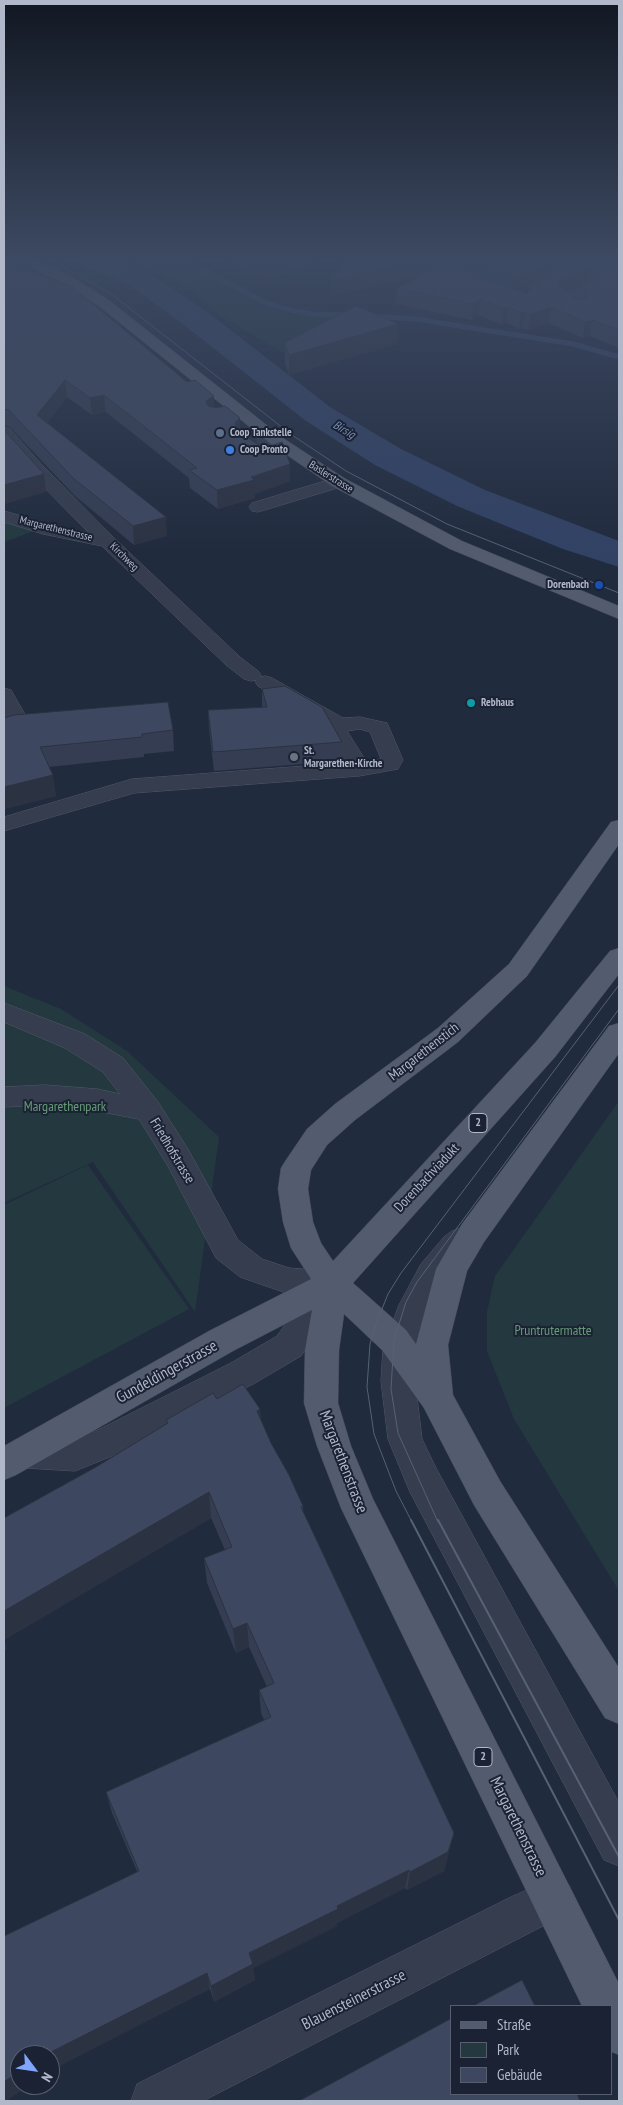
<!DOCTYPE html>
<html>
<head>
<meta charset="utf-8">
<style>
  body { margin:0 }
  #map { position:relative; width:623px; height:2105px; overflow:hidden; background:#212b3e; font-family:"PT Sans Narrow",sans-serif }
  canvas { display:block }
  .frame { position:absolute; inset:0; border:5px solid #b1b8ca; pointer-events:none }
  .legend { position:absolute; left:450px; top:2005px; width:162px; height:90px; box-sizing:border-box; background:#1b2233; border:1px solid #575e6f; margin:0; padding:6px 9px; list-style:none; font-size:15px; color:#b1b8ca }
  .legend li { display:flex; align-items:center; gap:10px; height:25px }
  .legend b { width:25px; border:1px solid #575e6f }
  .north { position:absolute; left:10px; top:2045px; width:50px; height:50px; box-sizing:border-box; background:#1b2233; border:1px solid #575e6f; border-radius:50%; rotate:121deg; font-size:14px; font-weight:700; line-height:20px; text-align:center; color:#b1b8ca }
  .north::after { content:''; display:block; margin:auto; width:18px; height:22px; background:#81a5ff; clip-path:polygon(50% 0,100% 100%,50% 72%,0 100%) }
</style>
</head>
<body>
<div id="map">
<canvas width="623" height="2105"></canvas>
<div class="frame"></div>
<ul class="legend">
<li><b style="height:6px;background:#535c6e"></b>Straße</li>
<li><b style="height:14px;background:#23393f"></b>Park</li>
<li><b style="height:14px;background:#3d475f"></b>Gebäude</li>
</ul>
<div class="north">N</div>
</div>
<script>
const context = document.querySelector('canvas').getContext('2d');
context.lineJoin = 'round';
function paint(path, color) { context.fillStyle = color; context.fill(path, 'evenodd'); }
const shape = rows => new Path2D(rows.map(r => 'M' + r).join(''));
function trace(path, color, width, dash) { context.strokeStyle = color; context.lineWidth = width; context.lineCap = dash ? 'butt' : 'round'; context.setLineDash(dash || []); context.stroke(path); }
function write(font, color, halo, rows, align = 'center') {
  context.font = font + ' "PT Sans Narrow",sans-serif'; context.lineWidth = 4; context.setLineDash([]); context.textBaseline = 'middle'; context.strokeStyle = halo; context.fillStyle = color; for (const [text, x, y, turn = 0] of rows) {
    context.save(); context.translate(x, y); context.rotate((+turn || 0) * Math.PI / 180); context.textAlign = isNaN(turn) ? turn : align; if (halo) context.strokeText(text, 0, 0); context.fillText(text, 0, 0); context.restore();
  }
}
paint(shape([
  [122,259,163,259,192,266,275,309,294,315,372,317,379,321,281,352,220,315,191,290,168,277],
  [215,259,329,259,276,276,283,279,276,281],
  [4,521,37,530,4,542],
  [4,986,61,1009,127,1051,219,1137,195,1312,93,1162,4,1203],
  [619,1101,619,1591,514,1419,487,1351,487,1312,495,1276],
  [88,1165,189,1309,4,1408,4,1205]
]), '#23393f');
trace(shape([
  [170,259,193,264,266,303,293,311,313,314,352,315],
  [369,316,415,319,573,344,619,357]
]), '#324265', 5);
paint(shape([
  [81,259,115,259,148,272,206,311,330,407,401,449,485,490,619,541,619,567,563,549,457,506,375,465,306,421,184,325,128,284,84,267,80,261,81,259]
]), '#324265');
const minor = shape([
  [373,259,394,259,469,278,471,281,464,285,375,262,373,259],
  [590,286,595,287,597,290,595,293,574,300,583,307,585,310,583,313,573,313,557,299,559,296,590,286],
  [4,427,10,429,41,464,114,538,240,657,258,671,261,675,260,677,265,676,272,678,343,718,360,717,387,723,403,760,398,769,359,776,134,793,4,831,4,817,132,779,345,763,324,728,324,725,258,686,255,682,256,680,251,681,244,679,226,665,102,546,43,534,4,522,4,511,53,525,89,533,29,472,4,442,4,427],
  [360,729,370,732,381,759,366,761,347,731,360,729],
  [245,436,277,436,283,438,285,441,283,444,277,446,239,444,237,441,239,438,245,436],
  [338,477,344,478,346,482,344,486,258,512,252,511,249,507,252,503,338,477],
  [4,688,11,690,31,725,28,730,4,738,4,724,8,722,4,714,4,688],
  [4,1003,85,1034,123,1058,158,1102,189,1151,238,1240,262,1259,289,1268,332,1271,343,1275,348,1284,301,1356,255,1383,122,1452,75,1471,25,1468,13,1463,8,1452,13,1441,25,1436,75,1439,98,1430,231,1363,277,1336,306,1295,289,1294,240,1277,216,1258,168,1166,139,1119,97,1111,45,1105,4,1107,4,1087,45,1085,97,1089,120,1094,103,1072,65,1048,4,1022,4,1003],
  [463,1227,474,1231,479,1240,474,1249,466,1255,443,1282,431,1306,417,1348,415,1381,422,1439,436,1468,619,1803,619,1866,604,1860,410,1492,388,1439,381,1381,383,1348,399,1305,421,1264,444,1237,452,1231,463,1227],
  [554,1878,569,1885,576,1900,569,1915,541,1927,203,2101,131,2101,137,2084,511,1897,554,1878]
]);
const major = shape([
  [17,259,33,259,71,276,110,301,283,438,344,478,462,541,619,606,619,619,450,549,332,486,271,444,100,307,61,282,19,262,17,259],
  [619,820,619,844,527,976,458,1042,355,1120,327,1145,311,1170,308,1189,313,1222,321,1243,333,1261,535,1043,610,951,619,948,619,974,555,1057,353,1283,406,1330,416,1344,436,1269,462,1224,609,1026,619,1023,619,1053,484,1242,467,1271,448,1345,453,1395,500,1481,619,1668,619,1724,605,1718,474,1505,424,1408,382,1350,344,1314,339,1350,338,1403,351,1446,373,1499,619,1984,619,2055,612,2052,612,2006,582,2006,341,1508,317,1446,304,1403,305,1350,312,1310,233,1351,16,1475,4,1480,4,1446,209,1331,311,1279,291,1248,283,1222,278,1189,281,1168,286,1160,307,1129,335,1104,438,1028,509,964,611,822,619,820]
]);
trace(minor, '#515869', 1);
trace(major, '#3f4657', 1);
paint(minor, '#353d4e');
paint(major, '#535c6e');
trace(shape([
  [49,259,110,293,292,435,346,471,447,524,619,593],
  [412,1522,396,1491,374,1434,367,1387,370,1344,376,1324,388,1294,401,1273,619,985],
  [438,1522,398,1433,391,1389,394,1340,406,1302,417,1282,619,1009]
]), '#576176', 1);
trace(shape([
  [411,1520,619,1920],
  [438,1520,619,1857]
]), '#576176', 2);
paint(shape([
  [4,259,32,272,29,272,187,382,214,396,214,408,240,418,240,428,257,443,290,481,255,494,255,498,218,509,190,488,189,478,106,412,92,415,67,397,47,423,167,536,134,545,75,496,11,428,5,425,4,426],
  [347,259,619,259,619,262,614,262,619,264,619,348,590,336,583,338,549,323,528,330,523,328,519,329,507,323,502,325,478,315,472,320,396,304,397,288,436,268,420,264,419,275,331,296],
  [529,286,528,293,527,294,516,290],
  [580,287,578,299,575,299,566,292],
  [398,324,397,344,289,375,285,363,284,343],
  [262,689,342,742,342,761,214,771,209,729,208,710,262,708],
  [4,711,5,718,173,730,174,751,144,754,144,757,49,767,56,796,4,809],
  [217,1399,260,1409,261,1420,271,1443,303,1506,303,1512,454,1833,444,1871,407,1890,405,1888,337,1923,337,1926,253,1968,255,1980,214,2002,210,1989,20,2085,28,2085,6,2101,4,2101,137,1871,112,1813,106,1792,264,1720,261,1713,259,1690,267,1687,249,1647,236,1653,207,1583,204,1558,225,1550,211,1518,4,1640,7,1649,4,1650,4,1518,96,1467,166,1424,166,1420]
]), '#343d52');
paint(shape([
  [21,259,30,259,32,272,7,279,4,264],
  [445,259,455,259,455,267,444,270],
  [608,259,619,259,619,262,607,264],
  [420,260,419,275,331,296,331,280],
  [546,266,544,281,529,284,529,286,511,292,512,277],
  [591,269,589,284,580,285,580,287,558,294,557,282,560,279],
  [480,299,478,315,472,320,473,304],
  [508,307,507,323,502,325,504,309],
  [551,307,549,323,528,330,530,314],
  [525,312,523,328,519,329,521,313],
  [592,320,590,336,583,338,585,322],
  [398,324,397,344,289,375,289,355],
  [65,380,67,397,40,433,37,415],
  [104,395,106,412,92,415,90,398],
  [214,396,214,413,206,418,206,401],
  [240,418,240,436,235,423],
  [256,432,257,450,243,435],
  [290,464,290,481,255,494,255,498,218,509,217,490],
  [44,474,46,492,5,504,4,496,4,485],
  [166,517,167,536,134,545,133,526],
  [53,775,56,796,4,809,4,787],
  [260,1409,262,1436,257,1411],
  [209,1492,211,1518,4,1640,7,1649,4,1650,4,1611],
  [247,1623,249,1647,236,1653,233,1629],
  [454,1833,444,1871,407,1890,410,1872],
  [409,1870,405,1888,337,1923,337,1926,253,1968,255,1980,214,2002,211,1986,249,1953,337,1906],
  [207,1973,210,1989,50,2071,50,2055,45,2055],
  [20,2071,20,2085,28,2085,6,2101,4,2101,4,2082]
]), '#2b3242');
const building = shape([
  [4,259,21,259,4,264,71,286,187,382,195,380,214,396,206,401,208,406,216,408,225,406,240,418,235,423,237,428,253,429,256,432,243,435,264,448,282,442,290,464,251,477,254,480,217,490,189,470,197,468,104,395,90,398,65,380,37,415,166,517,133,526,73,478,9,410,4,409,4,259],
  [347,259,415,259,420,260,331,280,347,259],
  [462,259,606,259,619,264,619,330,592,320,585,322,551,307,530,314,525,312,521,313,508,307,504,309,480,299,473,304,397,288,440,265,464,271,527,294,534,289,529,284,551,276,554,271,546,266,512,277,475,262,462,259],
  [591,269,597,270,601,274,599,279,580,285,589,293,587,298,575,299,558,285,557,282,560,279,591,269],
  [356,306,398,324,289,355,284,343,356,306],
  [4,430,44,474,4,485,4,430],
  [285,686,322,707,342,742,213,752,208,710,267,707,262,689,285,686],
  [168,702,173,730,142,734,142,737,40,747,53,775,4,787,4,718,14,715,168,702],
  [243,1384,260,1409,257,1411,271,1443,289,1475,303,1506,301,1507,454,1833,448,1852,410,1872,409,1870,337,1906,338,1909,249,1953,253,1964,211,1986,207,1973,45,2055,20,2055,20,2071,4,2082,4,1936,139,1871,106,1792,271,1717,259,1690,274,1683,247,1623,233,1629,204,1558,232,1547,209,1492,4,1611,4,1518,96,1467,168,1423,166,1420,201,1400,213,1393,217,1399,243,1384],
  [522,1980,535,2006,473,2006,522,1980],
  [452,2018,452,2094,577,2094,580,2101,299,2101,452,2018]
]);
paint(building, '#3d475f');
trace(building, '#2b3242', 1);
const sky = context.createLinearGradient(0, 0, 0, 554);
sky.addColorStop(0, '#121822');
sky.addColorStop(0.47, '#3d4a63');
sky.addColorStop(1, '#3d4a6300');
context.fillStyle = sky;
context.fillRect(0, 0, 623, 554);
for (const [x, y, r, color] of [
  [220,433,5,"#5c6f8a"],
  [230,450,5,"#3f7fe0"],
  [599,585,5,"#1a4fb4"],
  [471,703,5,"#0f9aa8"],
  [294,757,5,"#6b7280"]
]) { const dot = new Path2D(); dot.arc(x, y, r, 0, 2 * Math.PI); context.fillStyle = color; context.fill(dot); trace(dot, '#1b2233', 2); }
write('bold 11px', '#b1b8ca', '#1b2233', [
  ["Coop Tankstelle",230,433],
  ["Coop Pronto",240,450],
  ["Dorenbach",589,585,"right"],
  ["Rebhaus",481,703],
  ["St.",304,751],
  ["Margarethen-Kirche",304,764]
], 'left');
write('11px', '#b1b8ca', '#1b2233', [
  ["Baslerstrasse",331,477,32],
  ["Margarethenstrasse",56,529,14],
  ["Kirchweg",124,557,44]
]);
write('italic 12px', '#768bb3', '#1b2233', [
  ["Birsig",344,430,31]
]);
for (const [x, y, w] of [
  [478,1123,18],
  [483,1757,18]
]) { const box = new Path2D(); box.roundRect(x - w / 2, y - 9.5, w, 19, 4); context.fillStyle = '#1b2233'; context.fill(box); trace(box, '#b1b8ca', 1); }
write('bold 12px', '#b1b8ca', null, [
  ["2",478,1123],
  ["2",483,1757]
]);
write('14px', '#b1b8ca', '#1b2233', [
  ["Margarethenstich",424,1052,-38],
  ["Friedhofstrasse",172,1151,59],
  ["Dorenbachviadukt",427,1178,-47]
]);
write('14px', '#669c78', '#1b2233', [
  ["Margarethenpark",65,1107],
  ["Pruntrutermatte",553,1331]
]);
write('16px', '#b1b8ca', '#1b2233', [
  ["Gundeldingerstrasse",167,1372,-29],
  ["Margarethenstrasse",343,1462,69],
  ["Margarethenstrasse",518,1827,64],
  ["Blauensteinerstrasse",354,2000,-27]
]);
</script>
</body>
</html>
